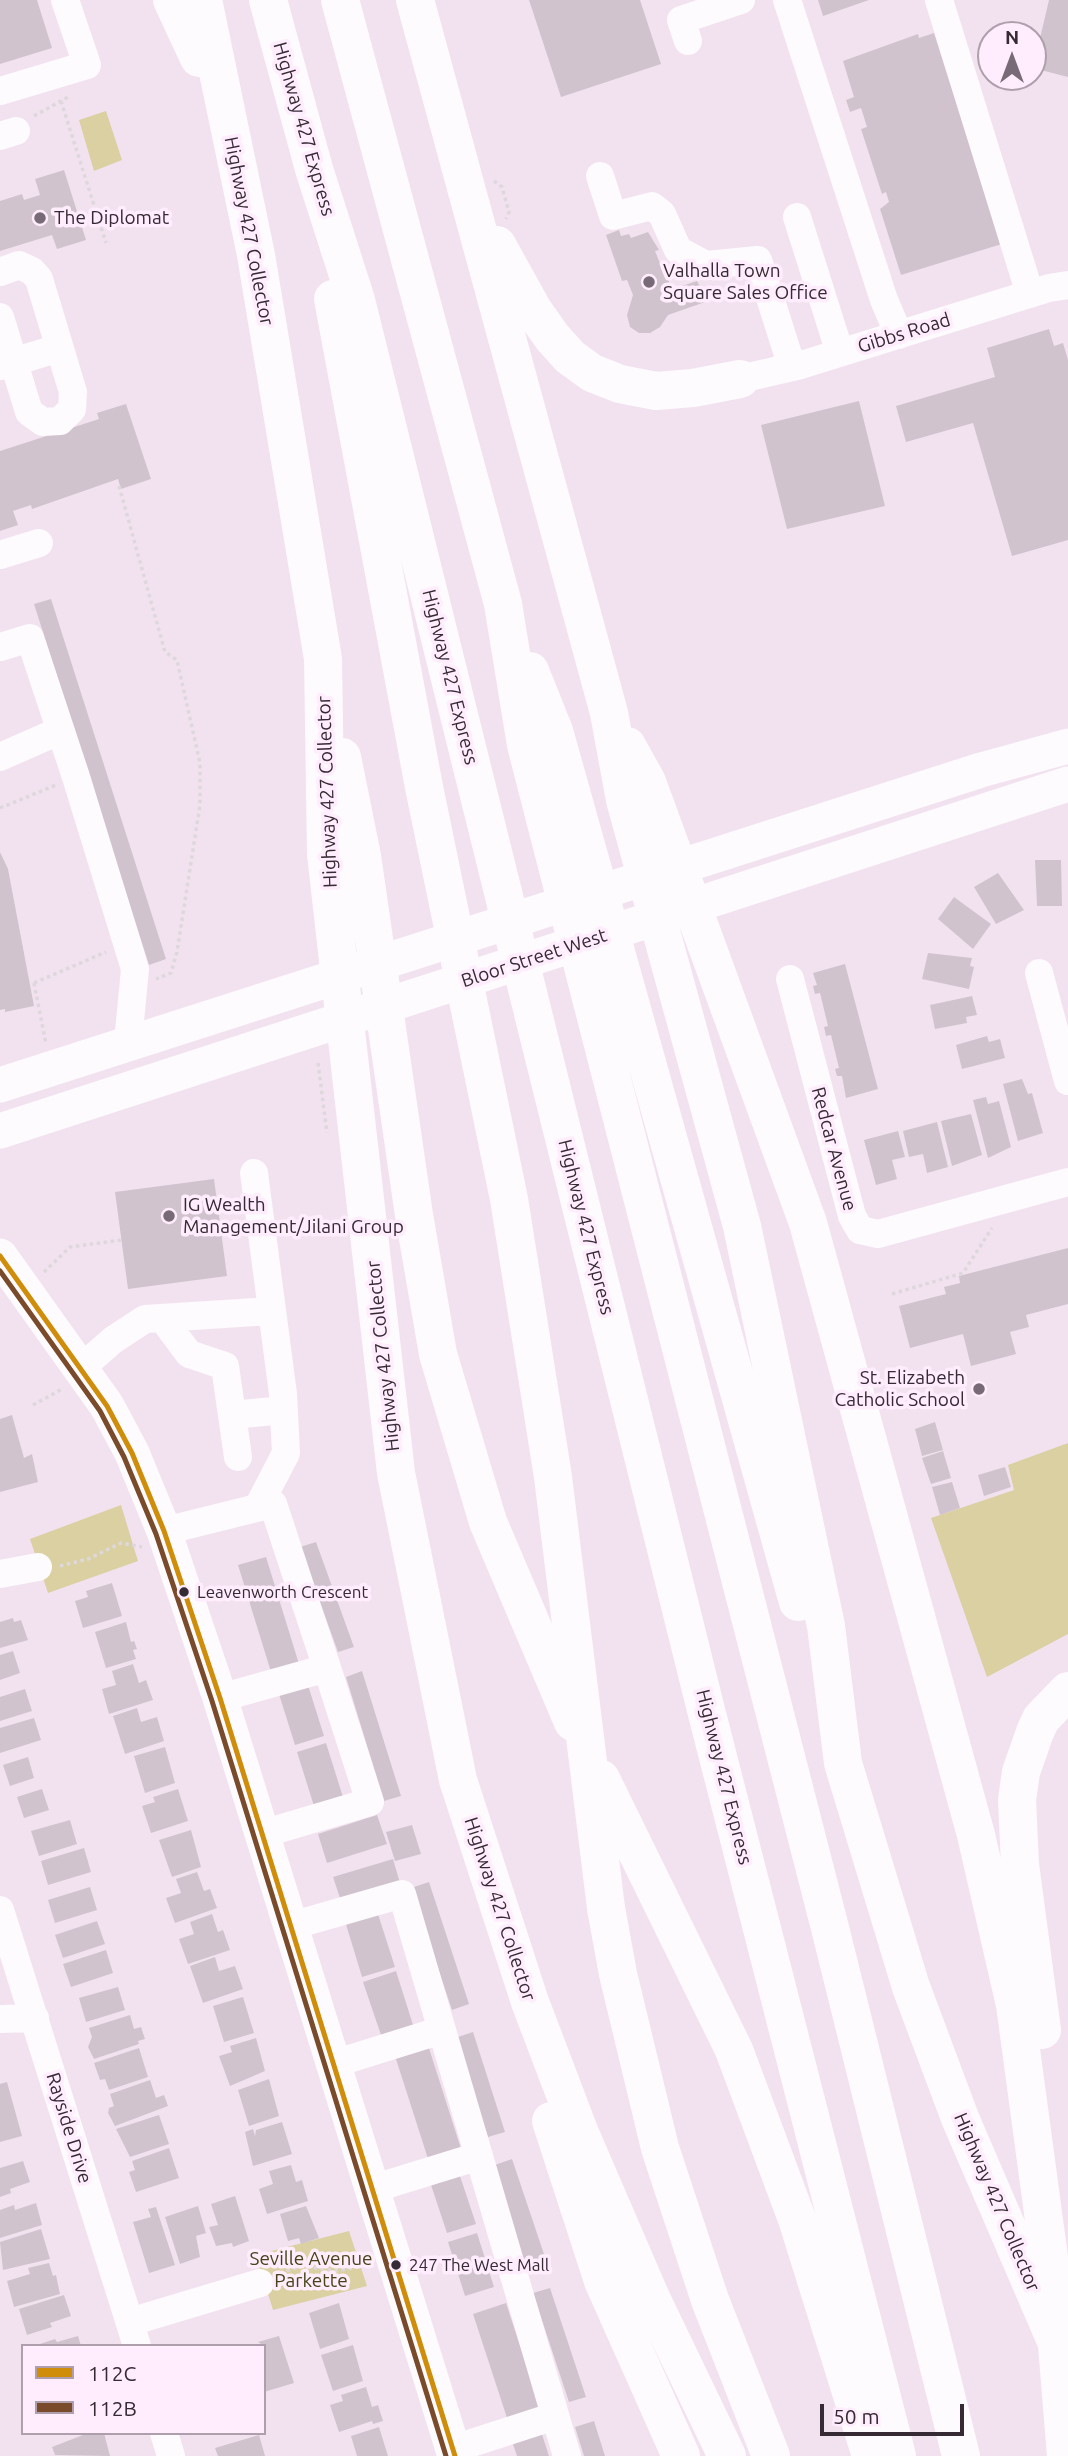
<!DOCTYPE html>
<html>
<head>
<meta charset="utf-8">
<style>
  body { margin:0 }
  #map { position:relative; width:1068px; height:2456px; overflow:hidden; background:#f2e2f0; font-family:Ubuntu,sans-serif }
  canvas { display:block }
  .legend { position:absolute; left:21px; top:2344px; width:245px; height:91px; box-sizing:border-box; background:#ffecfc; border:2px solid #af9eac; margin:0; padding:9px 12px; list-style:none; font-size:21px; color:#362a34 }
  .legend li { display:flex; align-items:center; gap:14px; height:35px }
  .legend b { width:35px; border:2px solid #af9eac }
  .north { position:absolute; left:977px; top:21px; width:70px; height:70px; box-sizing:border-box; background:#ffecfc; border:2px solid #af9eac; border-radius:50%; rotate:0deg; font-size:19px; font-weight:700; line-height:28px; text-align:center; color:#362a34 }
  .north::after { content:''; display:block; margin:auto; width:24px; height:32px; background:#786a76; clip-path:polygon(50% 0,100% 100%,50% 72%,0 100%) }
  .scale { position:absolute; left:820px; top:2404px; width:144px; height:32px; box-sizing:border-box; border:4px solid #362a34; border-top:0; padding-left:9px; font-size:21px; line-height:24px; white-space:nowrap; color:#362a34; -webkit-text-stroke:5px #ffecfc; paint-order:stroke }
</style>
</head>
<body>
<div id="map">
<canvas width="1068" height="2456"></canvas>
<ul class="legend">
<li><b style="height:9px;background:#d08d0a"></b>112C</li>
<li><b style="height:9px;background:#7a4b2a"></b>112B</li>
</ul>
<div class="north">N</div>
<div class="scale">50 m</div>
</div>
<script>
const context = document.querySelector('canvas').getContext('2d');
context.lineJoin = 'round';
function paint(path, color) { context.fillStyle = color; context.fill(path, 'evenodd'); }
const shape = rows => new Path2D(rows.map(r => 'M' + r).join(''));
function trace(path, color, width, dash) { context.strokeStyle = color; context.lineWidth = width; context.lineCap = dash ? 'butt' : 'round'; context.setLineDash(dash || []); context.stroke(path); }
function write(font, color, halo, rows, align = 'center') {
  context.font = font + ' Ubuntu,sans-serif'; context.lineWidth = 7; context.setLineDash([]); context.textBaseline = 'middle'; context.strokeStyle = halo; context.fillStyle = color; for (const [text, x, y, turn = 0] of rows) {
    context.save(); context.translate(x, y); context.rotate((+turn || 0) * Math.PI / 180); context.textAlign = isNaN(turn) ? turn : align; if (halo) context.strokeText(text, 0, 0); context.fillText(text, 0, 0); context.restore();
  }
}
paint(shape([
  [106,111,122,160,94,171,79,120],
  [1068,1443,1068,1634,987,1677,931,1518,1014,1490,1008,1465],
  [121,1505,138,1561,48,1593,30,1539],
  [349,2231,367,2286,273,2310,256,2255]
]), '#dad0a1');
paint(shape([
  [0,0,37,0,52,48,0,64],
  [529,0,640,0,661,64,561,97],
  [818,0,869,0,823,16],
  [1049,0,1068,0,1068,77,1033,68],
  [934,33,980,178,1005,243,901,275,880,209,889,202,886,192,882,194,861,129,867,127,861,108,850,112,846,100,854,97,843,61,918,34,919,38],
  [64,170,86,240,57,249,52,235,0,251,0,201,22,194,24,200,40,195,35,179],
  [619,230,621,236,629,234,631,238,648,232,659,250,655,251,664,273,668,272,670,290,697,281,708,301,668,315,660,327,650,333,639,333,630,327,627,315,633,295,627,280,622,281,606,235],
  [1049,329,1054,346,1063,343,1068,360,1068,540,1012,556,973,423,906,442,896,406,995,377,987,348],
  [859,401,885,506,787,529,761,425],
  [126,404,151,479,121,489,118,479,32,509,31,505,13,511,18,525,0,531,0,451,99,419,97,413],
  [51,599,166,959,149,965,34,604],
  [0,852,8,869,34,1006,5,1012,5,1009,0,1010],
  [1035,860,1061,860,1062,906,1037,906],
  [998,873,1024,910,996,924,974,887],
  [954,897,991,924,973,949,938,919],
  [928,953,972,958,970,966,974,967,969,989,922,979],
  [845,964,878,1089,846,1098,842,1076,837,1076,835,1069,839,1068,831,1035,826,1036,824,1027,828,1026,820,993,815,994,813,986,817,985,813,973],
  [972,996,977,1015,966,1017,967,1023,935,1029,930,1005],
  [987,1036,989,1042,1000,1039,1005,1058,962,1069,956,1045],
  [1022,1079,1028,1094,1032,1093,1043,1133,1018,1141,1003,1084],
  [986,1097,988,1104,999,1101,1011,1147,988,1158,973,1100],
  [971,1114,982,1155,952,1166,941,1121],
  [937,1122,948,1167,927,1173,923,1154,909,1157,903,1131],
  [898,1131,905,1157,892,1160,897,1179,876,1185,864,1140],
  [214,1179,227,1276,128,1289,115,1192],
  [1068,1248,1068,1304,1026,1315,1029,1327,1010,1332,1016,1354,971,1366,963,1334,910,1348,899,1306,946,1294,944,1287,960,1283,959,1276],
  [12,1415,24,1458,32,1454,38,1482,0,1492,0,1419],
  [935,1422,943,1450,922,1456,915,1429],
  [943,1451,951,1478,931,1484,922,1458],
  [1005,1467,1011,1487,984,1496,978,1475],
  [952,1482,960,1508,940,1515,932,1487],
  [316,1542,354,1647,338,1652,300,1547],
  [266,1557,299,1664,271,1672,238,1565],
  [112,1583,122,1616,83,1628,75,1601,88,1597,86,1591],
  [13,1618,14,1622,21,1620,28,1640,0,1648,0,1622],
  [126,1622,131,1642,134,1641,137,1649,133,1650,136,1659,106,1668,95,1632],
  [13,1651,20,1673,0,1680,0,1655],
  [133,1664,139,1683,146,1680,153,1700,109,1714,102,1689,116,1685,112,1671],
  [362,1671,401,1796,384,1801,346,1677],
  [307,1682,324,1736,295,1745,278,1691],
  [25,1689,32,1711,0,1721,0,1697],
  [137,1708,141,1722,157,1717,164,1741,125,1754,113,1716],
  [34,1718,41,1740,0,1753,0,1728],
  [326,1743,343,1797,314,1806,297,1752],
  [165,1747,175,1783,145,1793,134,1756],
  [28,1757,34,1778,10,1786,3,1765],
  [42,1789,49,1810,24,1818,17,1797],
  [178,1789,188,1821,151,1833,142,1806,155,1802,153,1797],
  [377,1815,387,1844,327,1863,318,1834],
  [70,1820,77,1844,39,1856,31,1831],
  [412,1825,421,1854,395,1861,386,1832],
  [191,1830,201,1867,172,1877,159,1840],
  [84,1848,91,1872,48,1885,41,1861],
  [393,1859,400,1883,341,1901,333,1877],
  [197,1872,204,1891,210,1889,217,1908,175,1923,166,1898,181,1893,176,1879],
  [429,1882,469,2004,452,2010,411,1888],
  [90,1887,97,1910,55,1923,48,1900],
  [377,1911,395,1967,362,1977,345,1921],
  [212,1914,218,1932,223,1930,230,1950,188,1964,179,1939,194,1934,190,1922],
  [97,1921,105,1944,63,1958,55,1935],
  [106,1950,113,1973,71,1987,63,1964],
  [215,1957,219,1971,235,1966,243,1989,203,2003,190,1966],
  [396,1971,414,2028,382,2038,363,1982],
  [118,1987,125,2010,86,2022,79,1998],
  [243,1997,254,2033,224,2042,213,2006],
  [130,2015,134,2029,141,2027,145,2039,138,2041,139,2044,94,2059,88,2047,92,2037,89,2028],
  [473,2032,505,2132,488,2137,455,2038],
  [256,2038,265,2071,230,2086,219,2056,232,2052,230,2046],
  [428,2045,463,2155,430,2165,395,2056],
  [139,2048,148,2077,109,2090,105,2079,100,2080,94,2063],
  [269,2079,279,2116,249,2126,238,2090],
  [150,2080,156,2098,164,2095,168,2106,115,2126,108,2113,109,2108,114,2106,110,2094],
  [7,2082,22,2136,0,2142,0,2084],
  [159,2115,169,2144,130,2157,116,2129],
  [282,2122,292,2154,253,2166,245,2132,253,2129,255,2136,256,2130],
  [169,2148,179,2178,136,2192,129,2172,135,2170,132,2161],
  [512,2159,547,2263,526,2270,492,2166],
  [23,2161,30,2182,10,2189,11,2193,0,2197,0,2168],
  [291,2165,296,2182,302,2180,308,2201,267,2214,259,2189,273,2184,269,2171],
  [458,2170,476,2224,447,2233,429,2179],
  [235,2196,249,2241,233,2247,232,2243,216,2246,209,2227,218,2225,211,2204],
  [36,2203,42,2225,0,2238,0,2210,14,2205,15,2210],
  [198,2206,206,2233,196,2236,200,2257,180,2264,165,2217],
  [306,2206,319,2238,301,2244,299,2238,288,2241,280,2214],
  [156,2207,175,2265,149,2273,133,2222,151,2217,148,2209],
  [41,2229,50,2259,3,2270,0,2242],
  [477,2233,494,2287,465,2296,448,2242],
  [49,2263,53,2276,56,2275,60,2294,14,2307,7,2281,30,2274,28,2268],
  [550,2288,586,2397,569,2402,533,2293],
  [64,2295,71,2316,50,2323,52,2327,27,2335,19,2309],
  [339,2303,349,2339,320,2349,309,2313],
  [506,2303,541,2410,508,2421,473,2314],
  [78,2336,81,2346,34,2346,55,2339,57,2342],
  [279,2336,294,2383,264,2392,264,2346,258,2342],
  [353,2345,363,2381,333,2391,321,2355],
  [366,2387,372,2407,378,2405,383,2421,373,2424,372,2421,339,2432,330,2405,343,2401,341,2395],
  [594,2421,605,2456,584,2456,575,2427],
  [379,2427,388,2456,357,2456,351,2436],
  [540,2428,549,2456,517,2456,511,2438],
  [88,2433,104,2433,110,2456,55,2455,52,2447],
  [259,2435,265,2456,218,2456,215,2448]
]), '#d0c3ce');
trace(shape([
  [61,101,106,243],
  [34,116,70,96],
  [494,181,502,187,509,212,506,219],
  [119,486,165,652,177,660,200,763,200,805,177,952,171,973,156,979],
  [0,808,56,785],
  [34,983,106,952],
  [34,983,46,1044],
  [318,1063,327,1133],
  [44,1272,70,1247,122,1240],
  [892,1294,963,1273,992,1228],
  [33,1405,62,1389],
  [60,1566,88,1559,121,1543,142,1547],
  [280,2273,301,2266,336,2271,368,2265]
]), '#ded8dc', 3.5, [3.5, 3.5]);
trace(shape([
  [787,0,884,300,899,335],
  [939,0,1030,294],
  [688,41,681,20,741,0],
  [0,91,87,65,65,0],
  [0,136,16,131],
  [600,176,613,216,652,206,662,214,678,250,706,265,758,260,792,367],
  [797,217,840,353],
  [0,272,19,265,32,271,39,279,73,392,72,409,60,421,43,422,29,412,0,317],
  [0,366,59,348],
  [740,379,801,365,1049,288,1068,285],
  [0,555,39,543],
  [0,647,30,638,76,777,135,969,128,1042],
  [0,757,59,731],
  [1039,973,1068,1081],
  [790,979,852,1216,860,1230,878,1234,1068,1182],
  [254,1173,283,1394,286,1453,258,1507],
  [163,1319,189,1354,225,1366,238,1457],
  [81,1368,113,1340,145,1319,271,1311],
  [232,1415,284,1410],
  [164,1531,273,1504,327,1668,370,1802,262,1834],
  [0,1574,38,1567],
  [220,1698,327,1668],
  [0,1910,137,2346],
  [291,1926,402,1894,567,2456],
  [0,2019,35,2018],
  [333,2064,442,2030],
  [372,2189,479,2156],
  [130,2322,260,2283],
  [164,2433,171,2456],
  [453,2449,555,2416]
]), '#fdfbfd', 28);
trace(shape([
  [0,1085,981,770,1068,746],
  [0,1131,1068,784],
  [0,1256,107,1406,132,1453,164,1531,220,1698,455,2456]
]), '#fdfbfd', 35);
trace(shape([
  [172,0,199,58],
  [203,0,256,255,323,659,326,854,396,1473,458,1780,530,2002,579,2131,651,2298,727,2456],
  [268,0,314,169,356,300,706,1710,897,2456],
  [340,0,503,604,526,745,830,1928,961,2456],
  [415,0,609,713,625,800,742,1226,826,1626,843,1763,911,1987,960,2118,1068,2369],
  [497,245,533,310,552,337,570,357,592,373,620,384,656,391,693,388,740,379],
  [333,299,424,787,509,1199,553,1477,606,1908,618,1974,660,2148,710,2300,771,2456],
  [530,671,554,731,798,1602],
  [627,746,647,782,808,1223,976,1835,1015,2005,1051,2272,1066,2456],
  [342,757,362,856,414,1215,438,1354,488,1522,573,1722],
  [601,1779,734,2050,797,2219,871,2456],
  [1042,2030,1020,1864,1017,1800,1021,1772,1035,1732,1041,1719,1068,1691],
  [551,2121,603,2281,681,2456]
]), '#fdfbfd', 38);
trace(shape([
  [0,1256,107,1406,132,1453,164,1531,220,1698,455,2456]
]), '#d08d0a', 5);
trace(shape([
  [0,1271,100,1411,124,1457,156,1534,212,1701,446,2456]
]), '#7a4b2a', 5);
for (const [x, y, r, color] of [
  [40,218,7,"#786a76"],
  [649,282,7,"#786a76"],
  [169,1216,7,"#786a76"],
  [979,1389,7,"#786a76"],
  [184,1592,6,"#362a34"],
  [396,2265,6,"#362a34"]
]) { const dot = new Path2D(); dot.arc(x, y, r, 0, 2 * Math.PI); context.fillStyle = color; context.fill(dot); trace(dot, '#ffecfc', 2.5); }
write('17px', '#362a34', '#ffecfc', [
  ["Leavenworth Crescent",197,1592],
  ["247 The West Mall",409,2265]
], 'left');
write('19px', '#362a34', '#ffecfc', [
  ["Highway 427 Express",304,129,74],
  ["Highway 427 Collector",249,231,79],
  ["Gibbs Road",904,333,-17],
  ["Highway 427 Express",450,677,76],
  ["Highway 427 Collector",327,792,-92],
  ["Bloor Street West",534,958,-18],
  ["Redcar Avenue",834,1149,75],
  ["Highway 427 Express",586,1227,76],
  ["Highway 427 Collector",383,1356,-96],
  ["Highway 427 Express",724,1777,76],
  ["Highway 427 Collector",500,1909,72],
  ["Rayside Drive",69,2128,73],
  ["Highway 427 Collector",997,2202,67]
]);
write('19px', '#362a34', '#ffecfc', [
  ["The Diplomat",54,218],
  ["Valhalla Town",663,271],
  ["Square Sales Office",663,293],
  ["IG Wealth",183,1205],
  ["Management/Jilani Group",183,1227],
  ["St. Elizabeth",965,1378,"right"],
  ["Catholic School",965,1400,"right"]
], 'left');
write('19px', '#464418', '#ffecfc', [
  ["Seville Avenue",311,2259],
  ["Parkette",311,2281]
]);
</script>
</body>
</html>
